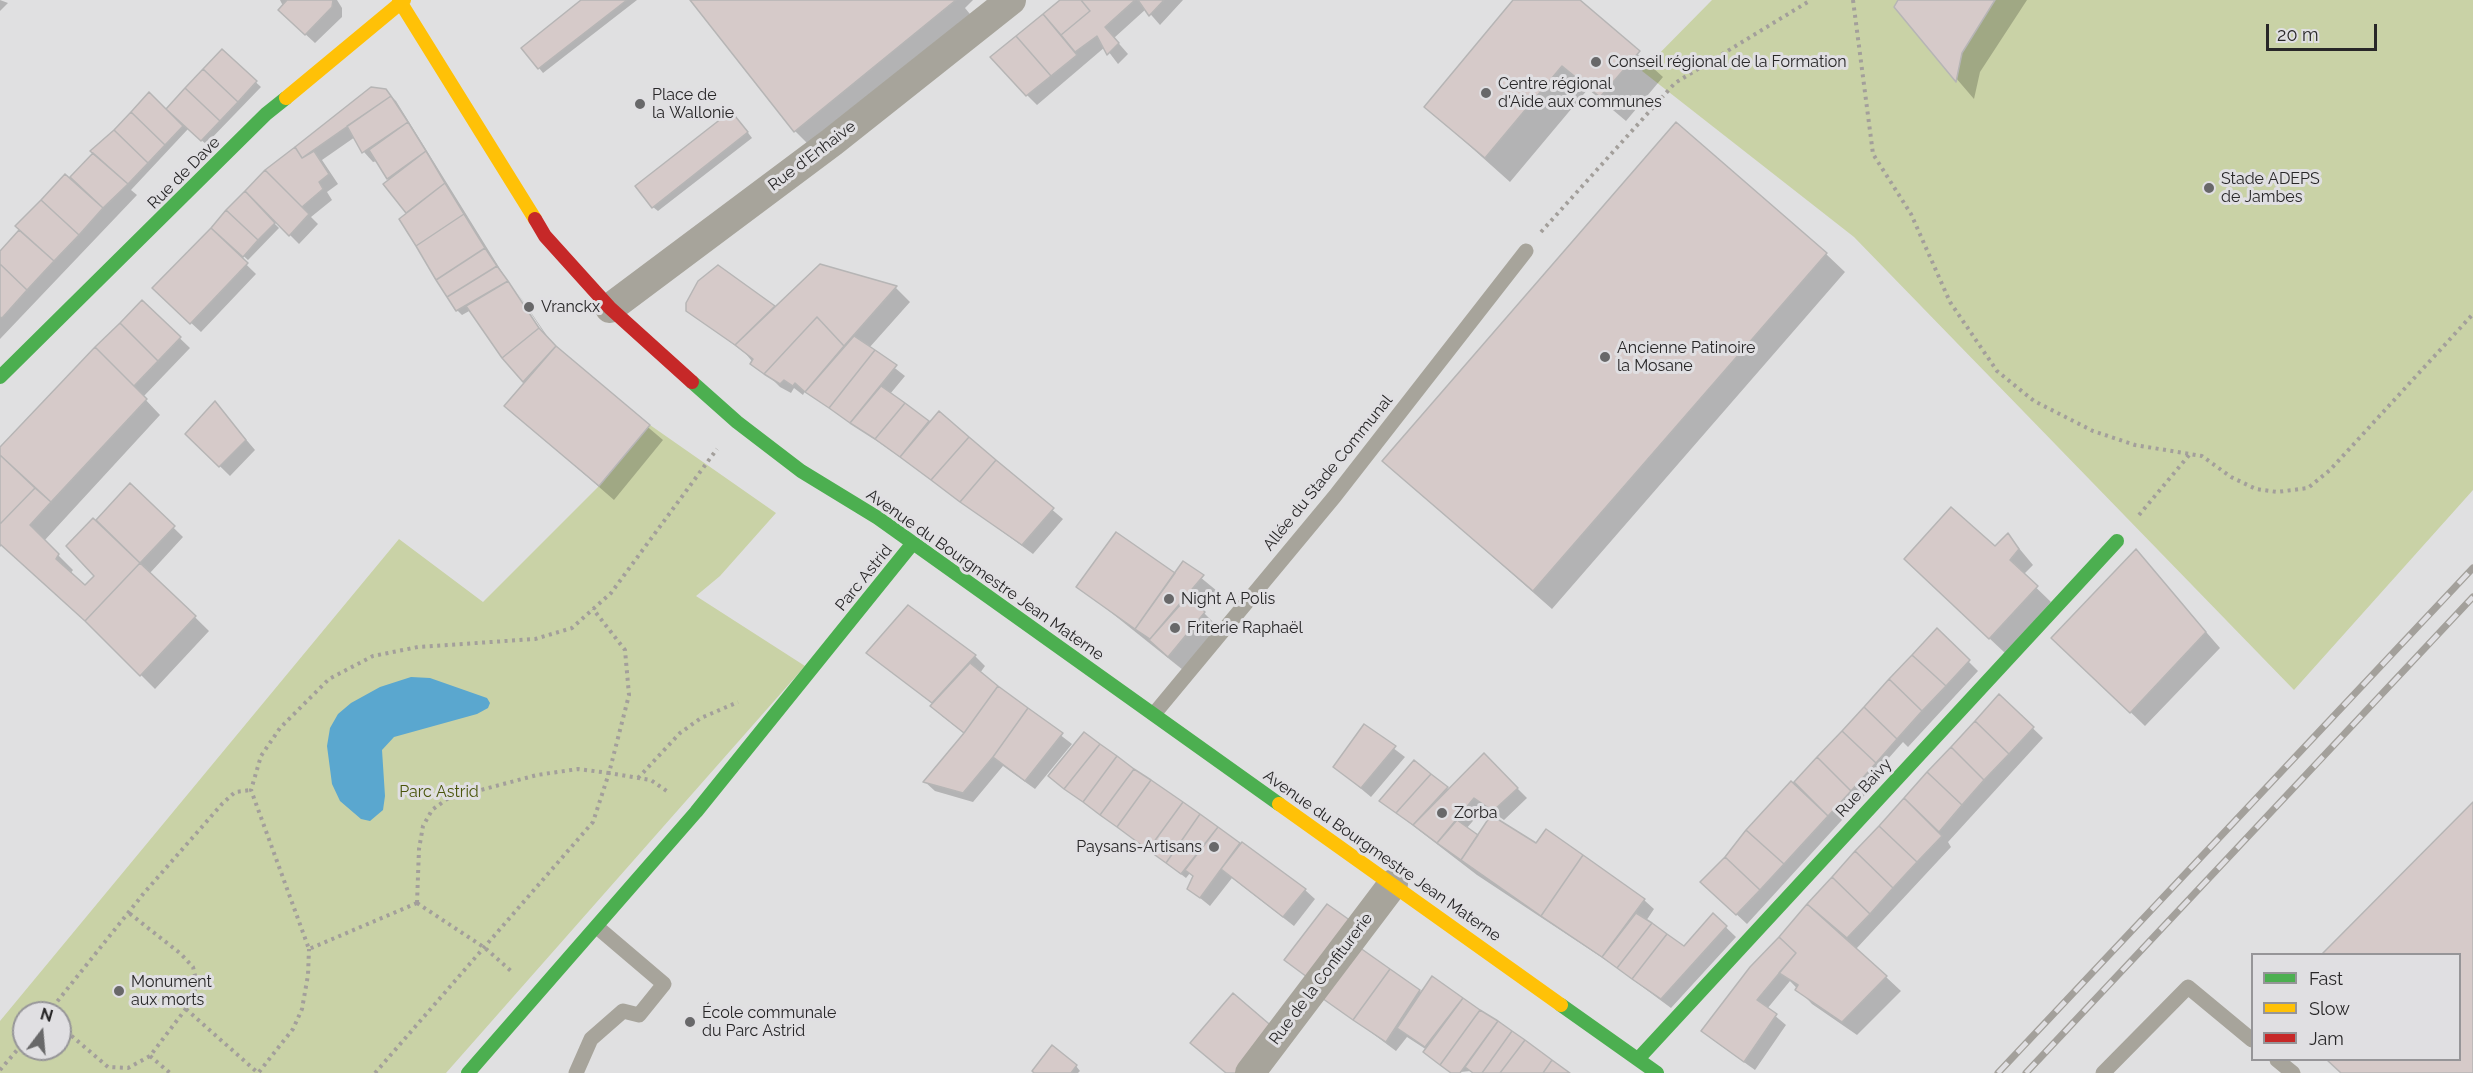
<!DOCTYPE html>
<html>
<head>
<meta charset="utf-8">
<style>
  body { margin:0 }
  #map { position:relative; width:2473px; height:1073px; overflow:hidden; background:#e0e0e1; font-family:Raleway,sans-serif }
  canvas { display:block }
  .legend { position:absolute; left:2251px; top:953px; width:210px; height:108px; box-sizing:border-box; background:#e0dfe2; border:2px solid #969598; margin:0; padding:8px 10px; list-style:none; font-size:18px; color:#282728 }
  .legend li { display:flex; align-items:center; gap:12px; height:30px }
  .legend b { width:30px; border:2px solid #969598 }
  .north { position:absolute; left:12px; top:1001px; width:60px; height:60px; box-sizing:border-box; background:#e0dfe2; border:2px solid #969598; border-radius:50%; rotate:16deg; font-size:16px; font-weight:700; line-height:24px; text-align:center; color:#282728 }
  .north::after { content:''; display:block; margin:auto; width:21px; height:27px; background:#686869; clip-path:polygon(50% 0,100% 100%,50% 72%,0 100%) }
  .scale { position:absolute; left:2266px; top:24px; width:111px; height:27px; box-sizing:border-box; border:3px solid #282728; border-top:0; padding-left:8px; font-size:18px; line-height:21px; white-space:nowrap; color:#282728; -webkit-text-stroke:4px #e0dfe2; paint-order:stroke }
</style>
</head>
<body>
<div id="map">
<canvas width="2473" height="1073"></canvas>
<ul class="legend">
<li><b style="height:8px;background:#4caf50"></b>Fast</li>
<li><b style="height:8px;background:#ffc107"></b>Slow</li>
<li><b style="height:8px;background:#c62828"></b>Jam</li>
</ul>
<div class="north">N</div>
<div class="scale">20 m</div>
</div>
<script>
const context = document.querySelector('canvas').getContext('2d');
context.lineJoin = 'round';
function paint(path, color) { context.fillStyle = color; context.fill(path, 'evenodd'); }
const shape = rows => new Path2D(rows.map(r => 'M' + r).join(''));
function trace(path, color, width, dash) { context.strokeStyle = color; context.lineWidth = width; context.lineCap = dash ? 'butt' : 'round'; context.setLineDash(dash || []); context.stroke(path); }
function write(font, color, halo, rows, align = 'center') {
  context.font = font + ' Raleway,sans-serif'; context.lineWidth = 6; context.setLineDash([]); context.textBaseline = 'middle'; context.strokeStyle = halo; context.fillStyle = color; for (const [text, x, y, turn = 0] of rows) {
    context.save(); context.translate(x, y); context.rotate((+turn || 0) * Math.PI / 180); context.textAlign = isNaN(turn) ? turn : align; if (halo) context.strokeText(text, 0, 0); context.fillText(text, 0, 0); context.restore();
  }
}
paint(shape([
  [1712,0,2473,0,2473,490,2294,690,1854,237,1642,71],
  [650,425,776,513,720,576,696,596,805,666,446,1073,0,1073,0,1021,399,539,483,602,599,486],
  [24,1013,60,1013,60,1049,24,1049]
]), '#c9d2a6');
paint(shape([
  [411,677,430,678,487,698,490,703,488,708,477,714,394,737,382,750,385,796,383,810,370,821,361,819,340,801,332,784,327,746,330,728,338,714,351,703,380,687]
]), '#5aa7cf');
paint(shape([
  [0,0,8,3,0,11],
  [280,0,337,0,342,8,342,17,315,43,290,20],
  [584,0,637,0,543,73,523,48],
  [692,0,973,0,965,8,974,19,813,149,795,131],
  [1062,0,1183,0,1160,25,1146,9,1114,38,1128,54,1118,64,1105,47,1037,105,1027,95,1044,15],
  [1515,0,1578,0,1663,77,1626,121,1588,89,1510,182,1426,107],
  [1900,0,2027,0,1980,72,1974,99,1895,7],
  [222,51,261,87,206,144,188,129,131,190,137,195,0,339,0,252,93,155,93,151,149,95,165,111],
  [371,89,386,91,396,101,541,335,544,333,517,292,556,349,663,440,614,500,506,406,526,383,503,357,471,310,462,315,457,310,401,220,408,213,385,184,389,180,377,161,373,162,364,152,355,137,322,160,338,184,327,192,332,200,311,217,318,224,299,244,248,193,246,195,279,228,248,260,217,232,215,234,256,274,201,332,164,298,212,229,266,171],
  [736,117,752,138,658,211,653,207],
  [1826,254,1845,272,1552,609,1384,461],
  [820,266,896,288,910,302,869,348,905,376,890,394,930,424,939,413,1063,519,1033,554,907,462,805,391,803,395,794,388,791,393,780,387,763,370,761,372,746,354,688,310,718,267,776,308],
  [142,302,190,348,143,397,160,415,44,541,73,570,70,574,85,587,96,576,130,485,183,537,150,573,209,631,155,689,101,635,2,545,0,547,0,449],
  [215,403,255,450,230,476,187,434],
  [2008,535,2033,565,2023,575,2051,602,2005,653,1920,573,1995,548],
  [2136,551,2220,648,2145,726,2068,652],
  [1183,563,1217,591,1202,611,1219,628,1183,670,1078,586,1175,575],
  [908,607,975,656,985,666,980,673,1072,744,1035,789,1003,766,973,802,935,791,925,782,965,734,942,716,933,704,868,653],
  [1937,630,1978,671,1908,747,1903,742,1879,769,1884,774,1747,924,1702,882,1791,783,1794,784],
  [1999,696,2043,738,1948,842,1951,847,1856,949,1901,991,1857,1035,1812,1004,1790,981,1767,1009,1786,1025,1755,1070,1713,1040,1703,1031,1808,905],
  [1364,726,1405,757,1371,797,1335,767],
  [1484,755,1527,798,1504,820,1485,807,1466,829,1478,837,1536,845,1644,900,1654,909,1646,921,1684,948,1713,915,1736,937,1671,1008,1613,965,1477,875,1386,805,1447,788,1449,791],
  [1183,804,1305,890,1315,899,1294,926,1232,878,1210,906,1189,889,1194,877,1190,873,1186,878,1124,831],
  [2473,805,2473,1073,2342,1073,2328,1060,2460,1060,2460,954,2324,954],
  [1356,947,1420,992,1432,978,1569,1073,1473,1073,1470,1071,1452,1073,1427,1050,1407,1037,1396,1051,1321,995],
  [1053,1047,1076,1066,1080,1071,1078,1073,1033,1073]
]), '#0003');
const building = shape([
  [287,0,333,0,332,7,305,35,278,10,287,0],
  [581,0,627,0,538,69,521,48,581,0],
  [690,0,956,0,794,132,690,0],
  [1060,0,1081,0,1090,11,1061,35,1043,14,1060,0],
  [1081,0,1135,0,1105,27,1119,43,1107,55,1097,36,1075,52,1061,35,1090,11,1081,0],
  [1138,0,1164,0,1149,16,1138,0],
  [1513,0,1580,0,1640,51,1600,97,1562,66,1485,158,1424,107,1513,0],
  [1898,0,1995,0,1962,53,1956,82,1894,7,1898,0],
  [1043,14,1077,55,1051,76,1016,36,1043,14],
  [1016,36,1051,76,1026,96,990,57,1016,36],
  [222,49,257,81,238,102,203,69,222,49],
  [203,69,238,102,220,121,185,88,203,69],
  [371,87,386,89,391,96,302,158,295,147,371,87],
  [185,88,220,121,201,141,166,109,185,88],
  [149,92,183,126,165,145,131,112,149,92],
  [391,96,408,122,362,153,347,126,391,96],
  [731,111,748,132,652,208,635,186,731,111],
  [131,112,165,145,148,163,114,130,131,112],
  [408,122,426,151,387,179,369,150,408,122],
  [1676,122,1827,253,1533,591,1382,461,1676,122],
  [114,130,148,163,128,184,90,151,114,130],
  [295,147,302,158,314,151,329,174,319,182,323,189,302,207,265,170,295,147],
  [426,151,445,183,406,213,383,184,426,151],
  [93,153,128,184,103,208,70,177,93,153],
  [265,170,309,214,289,236,245,191,265,170],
  [65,174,103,208,79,235,41,200,65,174],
  [445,183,464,214,416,246,399,219,445,183],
  [245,191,275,223,258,240,226,210,245,191],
  [41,200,79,235,54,261,15,226,41,200],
  [226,210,258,240,243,257,211,228,226,210],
  [464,214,485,248,436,280,416,246,464,214],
  [211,228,248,263,190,324,152,288,211,228],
  [19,230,54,261,27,290,0,264,0,251,19,230],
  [485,248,497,266,447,297,436,280,485,248],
  [0,264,27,290,2,318,0,317,0,264],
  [820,264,897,286,844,346,817,317,764,374,750,364,753,359,735,345,820,264],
  [718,265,775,306,735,345,686,311,686,303,698,281,718,265],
  [497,266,508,281,456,311,447,297,497,266],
  [508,281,539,328,502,358,466,306,508,281],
  [142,300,181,337,158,361,120,323,142,300],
  [817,317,844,346,805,392,795,383,793,386,784,380,780,384,764,374,817,317],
  [120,323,158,361,134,386,95,347,120,323],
  [539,328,556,346,523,382,502,358,539,328],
  [854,336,875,350,829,408,805,392,854,336],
  [556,346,650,425,599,486,504,406,556,346],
  [95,347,147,399,51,502,0,455,0,447,95,347],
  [875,350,897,365,850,423,829,408,875,350],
  [881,386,905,403,875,439,850,423,881,386],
  [215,401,246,440,219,467,185,434,215,401],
  [905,403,929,421,900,457,875,439,905,403],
  [939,411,969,437,931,480,900,457,939,411],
  [969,437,996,460,960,502,931,480,969,437],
  [0,455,35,488,0,524,0,455],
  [996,460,1054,508,1022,545,960,502,996,460],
  [130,483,175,526,140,563,96,520,130,483],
  [35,488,51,502,30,525,59,554,56,559,85,585,94,576,66,546,93,518,140,563,85,621,0,544,0,524,35,488],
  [1951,507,1995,546,2008,533,2019,549,2010,560,2038,586,1989,639,1904,559,1951,507],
  [1116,532,1175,573,1135,629,1076,587,1116,532],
  [2136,549,2206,632,2130,713,2051,638,2136,549],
  [1183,561,1204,575,1150,639,1135,629,1183,561],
  [140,563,196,616,140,676,85,621,140,563],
  [1188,596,1205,612,1168,657,1149,640,1188,596],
  [908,605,976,655,932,703,866,653,908,605],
  [1937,628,1970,660,1946,686,1912,655,1937,628],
  [1912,655,1946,686,1922,711,1889,679,1912,655],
  [970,663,998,686,964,733,930,706,970,663],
  [1889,679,1922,711,1897,739,1864,707,1889,679],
  [998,686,1028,708,993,757,963,793,923,782,964,733,998,686],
  [1999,694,2034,727,2009,754,1975,721,1999,694],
  [1864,707,1897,739,1876,763,1842,731,1864,707],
  [1028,708,1063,733,1025,781,993,757,1028,708],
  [1975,721,2009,754,1984,780,1951,747,1975,721],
  [1364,724,1396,746,1361,788,1333,767,1364,724],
  [1842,731,1876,763,1851,791,1817,757,1842,731],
  [1084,732,1100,744,1064,789,1048,776,1084,732],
  [1100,744,1117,756,1083,802,1064,789,1100,744],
  [1951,747,1984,780,1962,805,1927,772,1951,747],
  [1484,753,1518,788,1493,811,1474,798,1437,843,1413,825,1484,753],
  [1117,756,1134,769,1100,815,1083,802,1117,756],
  [1817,757,1851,791,1828,816,1794,782,1817,757],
  [1414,760,1431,774,1396,813,1379,801,1414,760],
  [1134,769,1151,780,1117,827,1100,815,1134,769],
  [1927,772,1962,805,1939,832,1904,798,1927,772],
  [1431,774,1448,787,1413,825,1396,813,1431,774],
  [1151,780,1183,802,1148,850,1117,827,1151,780],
  [1791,781,1828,816,1784,864,1746,830,1791,781],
  [1904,798,1942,836,1917,862,1879,826,1904,798],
  [1183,802,1200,814,1166,863,1148,850,1183,802],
  [2473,802,2473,1073,2341,1073,2327,1060,2460,1060,2460,954,2322,954,2473,802],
  [1200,814,1218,827,1181,874,1166,863,1200,814],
  [1491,815,1536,843,1546,829,1583,855,1541,916,1461,860,1491,815],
  [1457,820,1478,835,1461,860,1437,843,1457,820],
  [1879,826,1917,862,1893,888,1855,851,1879,826],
  [1218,827,1240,843,1200,898,1187,889,1193,876,1185,870,1218,827],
  [1746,830,1784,864,1760,890,1725,857,1746,830],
  [1242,842,1306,889,1283,917,1221,869,1242,842],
  [1855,851,1893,888,1870,914,1832,877,1855,851],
  [1583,855,1645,899,1602,957,1541,916,1583,855],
  [1725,857,1760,890,1736,915,1700,882,1725,857],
  [1832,877,1870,914,1847,938,1807,904,1832,877],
  [1327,904,1351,921,1307,977,1284,960,1327,904],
  [1807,904,1887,976,1842,1022,1795,990,1798,985,1779,973,1796,953,1779,937,1807,904],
  [1636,913,1652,923,1617,968,1602,957,1636,913],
  [1713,913,1727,926,1661,999,1632,979,1667,934,1684,946,1713,913],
  [1652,923,1667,934,1632,979,1617,968,1652,923],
  [1779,937,1796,953,1757,1000,1777,1014,1744,1062,1701,1031,1750,967,1779,937],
  [1356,945,1390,969,1353,1020,1319,996,1356,945],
  [1390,969,1420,990,1386,1042,1353,1020,1390,969],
  [1432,976,1463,998,1425,1047,1397,1028,1432,976],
  [1233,993,1275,1029,1239,1073,1226,1073,1190,1043,1233,993],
  [1463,998,1480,1010,1440,1065,1423,1052,1463,998],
  [1480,1010,1498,1021,1460,1073,1451,1073,1440,1065,1480,1010],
  [1498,1021,1512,1031,1482,1073,1473,1073,1465,1067,1498,1021],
  [1512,1031,1525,1040,1500,1073,1482,1073,1512,1031],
  [1525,1040,1552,1060,1543,1073,1500,1073,1525,1040],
  [1052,1045,1077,1065,1071,1073,1034,1073,1032,1071,1052,1045],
  [1552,1060,1570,1073,1543,1073,1552,1060]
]);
paint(building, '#d6cac9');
trace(building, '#b6b5b5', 1.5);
trace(shape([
  [1853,0,1873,154,1911,214,1950,302,1997,371,2034,401,2093,431,2135,445,2202,456,2231,477,2256,489,2277,492,2308,488,2330,470,2473,314],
  [1541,232,1675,83,1811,0],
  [2139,515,2190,454],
  [638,778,680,733,701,718,738,702],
  [417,903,309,949,251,790,261,756,280,728,329,679,373,656,418,647,535,639,572,628,611,593,717,449],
  [417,903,419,849,423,826,432,810,447,799,537,775,578,769,609,773,629,695,625,650,593,609],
  [417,903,485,948,511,971],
  [186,1009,258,1073],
  [48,1013,144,893,222,804,235,792,251,790],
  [60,1026,108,1067,128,1068,150,1056,191,1002,197,984,193,967,181,954,129,913],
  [150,1056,170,1073],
  [0,1070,24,1042],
  [259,1072,293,1029,302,1009,308,975,309,949],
  [375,1073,593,822,609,773,651,780,668,792]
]), '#a39f9b', 4, [3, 4.5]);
trace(shape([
  [1154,714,1335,496,1526,251],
  [2277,1060,2293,1073],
  [576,1073,591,1039,623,1011,639,1015,664,984,597,927],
  [2103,1073,2188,987,2252,1040]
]), '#a7a49b', 15);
trace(shape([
  [610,308,832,142,1011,0],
  [1250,1073,1393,884]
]), '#a7a49b', 30);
trace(shape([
  [0,377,266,114,286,98],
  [692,382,737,422,801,471,878,518,1279,804],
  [1561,1005,1657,1073],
  [1638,1059,2117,541],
  [468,1073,696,812,913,543]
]), '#4caf50', 14);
trace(shape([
  [399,0,535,219],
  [286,98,404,0],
  [1279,804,1561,1005]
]), '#ffc107', 14);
trace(shape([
  [535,219,545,236,610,308,692,382]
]), '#c62828', 14);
const rail = shape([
  [1998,1073,2473,568],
  [2026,1073,2473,597]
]);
trace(rail, '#a3a09b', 7);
trace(rail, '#e0dfe2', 4.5, [14]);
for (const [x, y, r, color] of [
  [1596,62,6,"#686869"],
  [1486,93,6,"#686869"],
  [640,104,6,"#686869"],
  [2209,188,6,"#686869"],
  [529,307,6,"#686869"],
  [1605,357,6,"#686869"],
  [1169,599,6,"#686869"],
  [1175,628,6,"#686869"],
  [1442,813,6,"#686869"],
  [1214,847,6,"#686869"],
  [119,991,6,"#686869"],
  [690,1022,6,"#686869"]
]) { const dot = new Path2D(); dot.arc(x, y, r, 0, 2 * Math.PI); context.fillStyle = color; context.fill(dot); trace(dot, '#e0dfe2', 2); }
write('16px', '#282728', '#e0dfe2', [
  ["Conseil régional de la Formation",1608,62],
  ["Centre régional",1498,84],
  ["d'Aide aux communes",1498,102],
  ["Place de",652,95],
  ["la Wallonie",652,113],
  ["Stade ADEPS",2221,179],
  ["de Jambes",2221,197],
  ["Vranckx",541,307],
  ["Ancienne Patinoire",1617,348],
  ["la Mosane",1617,366],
  ["Night A Polis",1181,599],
  ["Friterie Raphaël",1187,628],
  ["Zorba",1454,813],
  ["Paysans-Artisans",1202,847,"right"],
  ["Monument",131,982],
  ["aux morts",131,1000],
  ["École communale",702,1013],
  ["du Parc Astrid",702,1031]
], 'left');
write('16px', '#282728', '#e0dfe2', [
  ["Rue d'Enhaive",812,156,-37],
  ["Rue de Dave",184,173,-45],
  ["Allée du Stade Communal",1328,473,-51],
  ["Avenue du Bourgmestre Jean Materne",985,575,35],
  ["Parc Astrid",864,578,-51],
  ["Rue Baivy",1864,788,-47],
  ["Avenue du Bourgmestre Jean Materne",1382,856,35],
  ["Rue de la Confiturerie",1321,979,-53]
]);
write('16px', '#4a550c', '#e0dfe2', [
  ["Parc Astrid",439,792]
]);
</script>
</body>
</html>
